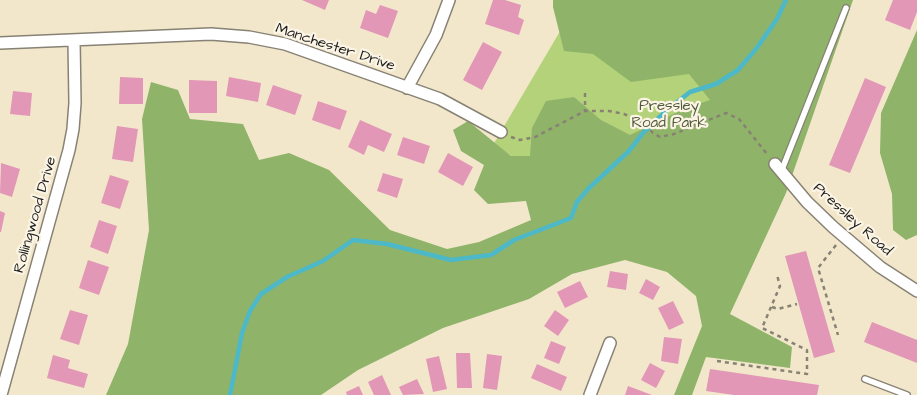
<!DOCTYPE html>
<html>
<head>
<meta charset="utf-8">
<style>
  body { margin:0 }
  canvas { display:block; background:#f2e7cb }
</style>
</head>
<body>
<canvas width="917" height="395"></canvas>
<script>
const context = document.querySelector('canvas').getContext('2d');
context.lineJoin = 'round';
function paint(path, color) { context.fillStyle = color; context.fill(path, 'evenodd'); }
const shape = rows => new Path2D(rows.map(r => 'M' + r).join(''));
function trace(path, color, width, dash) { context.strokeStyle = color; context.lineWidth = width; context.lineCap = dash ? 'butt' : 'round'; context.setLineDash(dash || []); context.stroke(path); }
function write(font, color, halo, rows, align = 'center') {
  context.font = font + ' "Architects Daughter",sans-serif'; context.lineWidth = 4.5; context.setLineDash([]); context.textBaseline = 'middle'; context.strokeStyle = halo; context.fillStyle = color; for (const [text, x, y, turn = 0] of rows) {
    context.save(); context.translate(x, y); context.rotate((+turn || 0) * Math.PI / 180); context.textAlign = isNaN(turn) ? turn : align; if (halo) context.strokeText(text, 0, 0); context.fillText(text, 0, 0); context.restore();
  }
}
paint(shape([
  [840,0,727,284,493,145,562,28]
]), '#b4d279');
paint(shape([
  [553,0,853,0,786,193,730,314,792,347,790,368,706,357,692,395,674,395,702,326,696,296,667,272,625,260,572,274,529,299,443,328,358,370,321,395,106,395,128,344,149,230,142,119,151,82,178,90,190,119,243,124,259,160,289,153,329,170,390,230,447,249,479,242,531,220,526,201,488,204,474,190,484,165,461,151,453,130,468,121,511,156,530,156,532,128,546,101,574,97,601,120,630,135,686,108,710,100,689,74,631,82,593,54,564,51,553,7],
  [917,30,917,235,906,240,893,230,892,194,880,153,881,113]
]), '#8fb469');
trace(shape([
  [230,395,242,333,250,311,261,294,287,277,323,261,353,240,387,244,451,260,491,255,514,240,571,218,577,202,588,189,629,151,643,133,666,111,690,92,716,84,738,70,756,49,777,19,786,0]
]), '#4cb8c8', 4.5);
paint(shape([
  [302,0,329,0,325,10],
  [493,0,505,0,521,5,518,17,524,20,519,35,485,24],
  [893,0,917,0,917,12,910,30,885,20],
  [380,5,398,11,388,38,360,28,366,10,376,14],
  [483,42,502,52,482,90,463,80],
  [120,77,143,78,143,104,119,104],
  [229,77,261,83,258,102,226,96],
  [865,78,886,87,850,173,829,165],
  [189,80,217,81,217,113,189,113],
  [273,85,302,95,295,115,266,105],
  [13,91,32,93,30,116,10,114],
  [318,101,347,111,340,130,312,120],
  [360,120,392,134,384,152,368,145,364,155,348,147],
  [117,126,138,129,133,162,112,159],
  [403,137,430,146,424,164,397,155],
  [448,153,473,167,463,186,438,172],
  [1,163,20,169,12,197,0,193],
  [383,173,403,179,397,198,377,191],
  [110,175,129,181,120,209,101,203],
  [0,211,5,213,1,232,0,232],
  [99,220,117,226,108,254,90,247],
  [806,251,835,352,814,358,785,256],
  [88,260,109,267,99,295,79,288],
  [610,271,628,274,626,290,607,287],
  [646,279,660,287,653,300,639,293],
  [580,281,588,297,565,308,557,292],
  [673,301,684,323,669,330,658,308],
  [70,310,88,315,79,345,60,339],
  [555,310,569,320,558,336,544,326],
  [872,322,917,340,917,363,864,342],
  [664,337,682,339,678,364,661,361],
  [551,341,566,347,559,364,544,358],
  [456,353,470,353,472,388,457,388],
  [487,354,502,356,497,390,483,388],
  [53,355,70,360,68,368,88,374,84,388,47,378],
  [439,356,447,389,433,392,426,359],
  [650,363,665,371,656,388,641,380],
  [537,364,567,377,561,391,531,378],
  [710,369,819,385,817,395,734,395,706,391],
  [382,375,391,395,374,395,368,382],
  [417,379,424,394,403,395,399,387],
  [359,386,363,395,347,395,346,392],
  [628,386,652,395,625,395]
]), '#e297b6');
const service = shape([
  [781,172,846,8],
  [865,379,907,395]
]);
const minor = shape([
  [0,43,211,34,249,37,285,44,440,99,501,132],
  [407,88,436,35,449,0],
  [775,164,807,202,833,227,880,267,917,291],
  [1,395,69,150,73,129,75,103,74,40],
  [590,395,610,343]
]);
trace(service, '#878274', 8);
trace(minor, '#878274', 14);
trace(shape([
  [585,93,585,111],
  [511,137,520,140,535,137,585,111,609,111,624,114,644,123,653,133,660,137,674,134,726,113,739,119,767,154],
  [836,245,818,268,838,335],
  [772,307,778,309,797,304],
  [717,361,807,374,807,350,762,328,780,286,777,275]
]), '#878274', 2.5, [4, 4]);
trace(service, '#fff', 5.5);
trace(minor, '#fff', 11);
write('15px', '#1c1c1c', '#fcf5e5', [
  ["Manchester Drive",335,48,18],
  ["Rollingwood Drive",36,215,-74],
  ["Pressley Road",852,220,42]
]);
write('15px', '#515c3d', '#fcf5e5', [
  ["Pressley",669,107],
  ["Road Park",669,124]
]);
</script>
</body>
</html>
